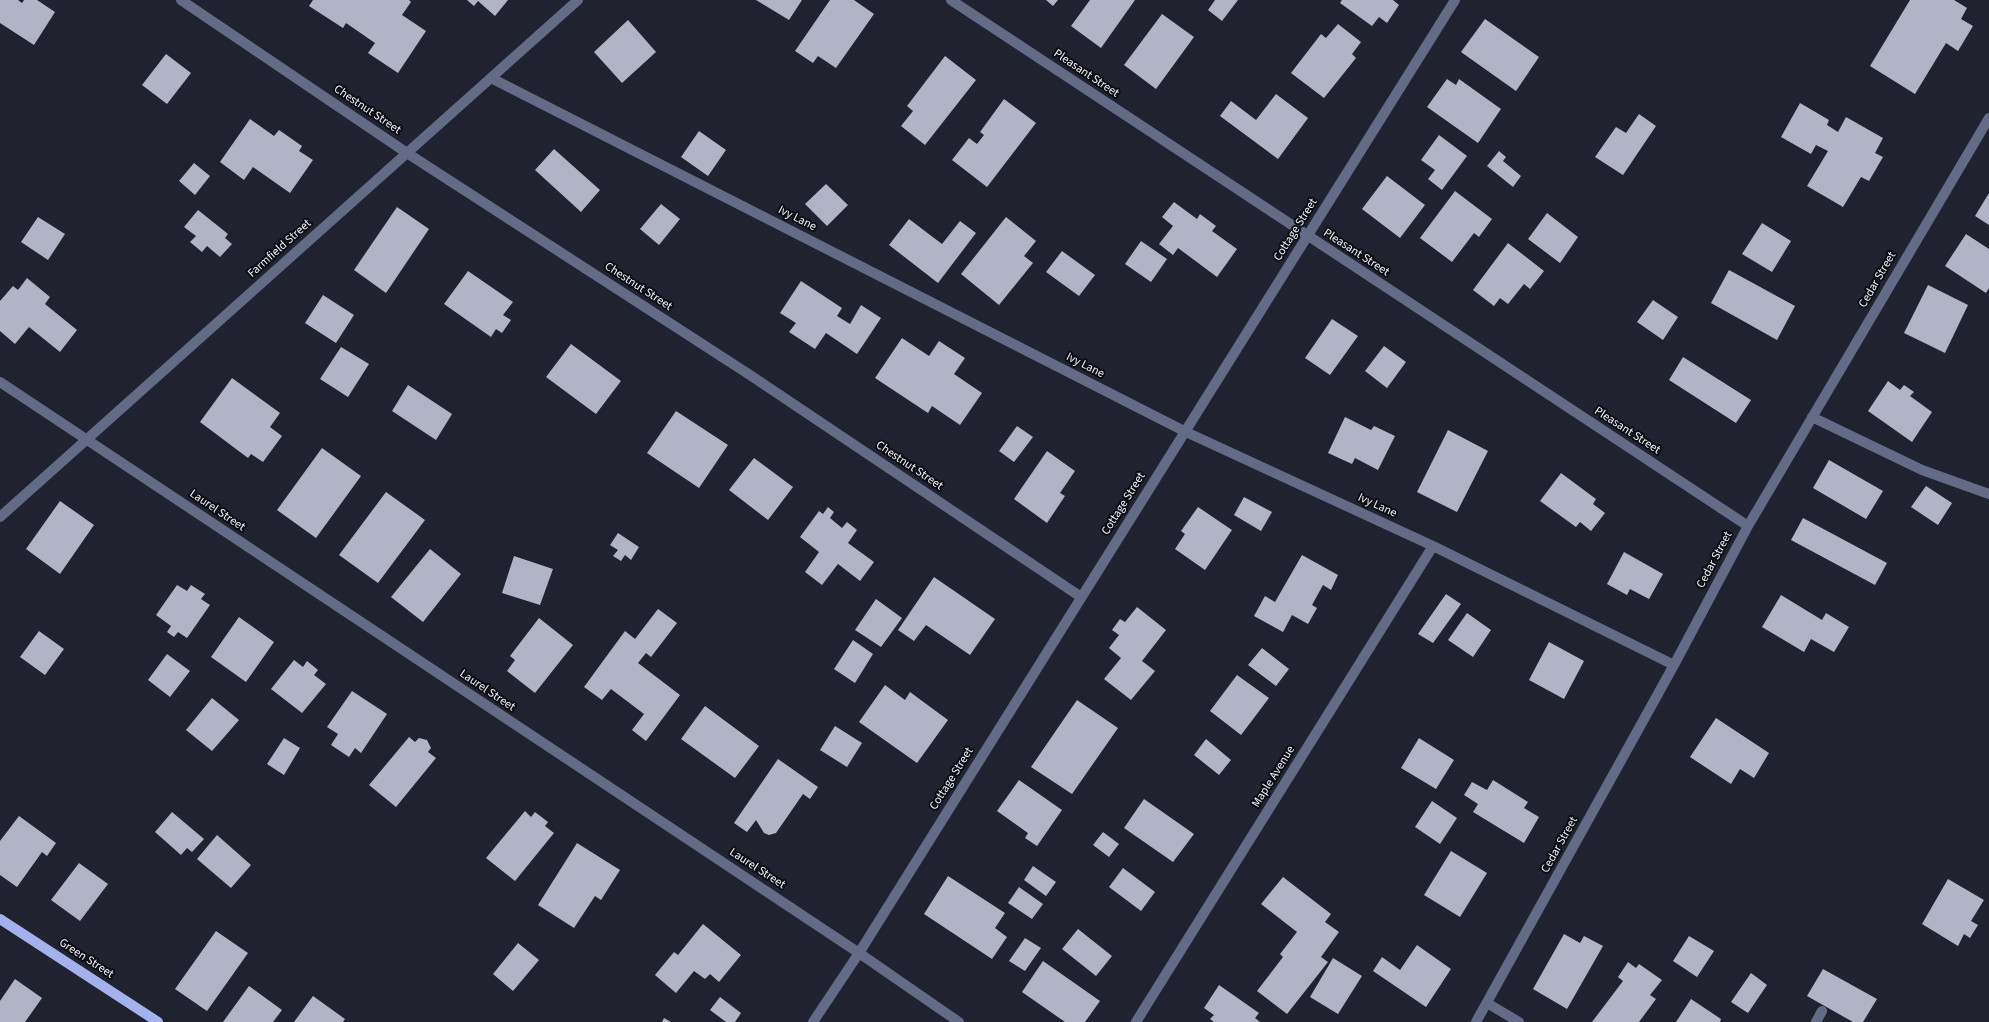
<!DOCTYPE html>
<html>
<head>
<meta charset="utf-8">
<style>
  body { margin:0 }
  canvas { display:block; background:#20232f }
</style>
</head>
<body>
<canvas width="1989" height="1022"></canvas>
<script>
const context = document.querySelector('canvas').getContext('2d');
context.lineJoin = 'round';
function paint(path, color) { context.fillStyle = color; context.fill(path, 'evenodd'); }
const shape = rows => new Path2D(rows.map(r => 'M' + r).join(''));
function trace(path, color, width, dash) { context.strokeStyle = color; context.lineWidth = width; context.lineCap = dash ? 'butt' : 'round'; context.setLineDash(dash || []); context.stroke(path); }
function write(font, color, halo, rows, align = 'center') {
  context.font = font + ' "Source Sans 3",sans-serif'; context.lineWidth = 4; context.setLineDash([]); context.textBaseline = 'middle'; context.strokeStyle = halo; context.fillStyle = color; for (const [text, x, y, turn = 0] of rows) {
    context.save(); context.translate(x, y); context.rotate((+turn || 0) * Math.PI / 180); context.textAlign = isNaN(turn) ? turn : align; if (halo) context.strokeText(text, 0, 0); context.fillText(text, 0, 0); context.restore();
  }
}
paint(shape([
  [0,0,18,0,22,3,24,0,37,0,55,12,34,45,0,23],
  [313,0,409,0,411,2,402,15,426,31,398,73,368,53,375,43,346,23,343,28,309,6],
  [467,0,508,0,495,16,478,1,474,6],
  [756,0,802,0,789,20],
  [830,0,854,0,874,14,836,68,818,56,813,63,795,51],
  [1046,0,1058,0,1053,6],
  [1090,0,1135,0,1101,48,1071,26],
  [1215,0,1238,0,1222,21,1208,10],
  [1342,0,1393,0,1399,5,1387,23,1379,17,1372,26,1340,3],
  [1910,0,1954,0,1967,8,1961,19,1973,26,1958,51,1946,43,1915,94,1870,66],
  [1162,14,1194,37,1156,89,1124,65],
  [1485,19,1539,57,1516,91,1461,52],
  [628,20,656,52,622,83,594,52],
  [1338,24,1361,42,1352,54,1356,58,1324,98,1291,73,1321,34,1326,38],
  [166,54,191,73,167,104,142,85],
  [945,56,976,80,925,145,901,126,913,111,907,106],
  [1447,79,1456,85,1459,79,1501,109,1478,143,1427,107],
  [1276,94,1308,118,1278,159,1220,116,1231,101,1256,120],
  [1004,99,1036,123,987,187,952,160,969,138,977,144,984,135,980,132],
  [1800,103,1829,120,1827,125,1838,132,1846,117,1883,138,1875,153,1883,157,1869,181,1861,177,1843,207,1807,186,1828,151,1816,145,1811,154,1781,137],
  [1639,114,1656,126,1623,175,1595,157,1616,127,1626,133],
  [250,119,274,136,279,130,302,146,299,151,313,160,290,193,253,167,244,180,220,162],
  [699,131,726,150,708,176,681,157],
  [1439,135,1467,156,1442,190,1428,179,1435,170,1421,160],
  [554,149,600,190,581,212,535,170],
  [1499,151,1506,157,1503,161,1521,176,1513,187,1487,166],
  [194,163,210,176,195,195,179,181],
  [1387,176,1425,205,1400,238,1362,209],
  [826,184,848,205,827,226,805,204],
  [1455,191,1492,219,1479,237,1474,233,1452,262,1420,238],
  [1989,193,1989,225,1975,216],
  [1174,202,1197,219,1200,214,1216,226,1212,231,1237,249,1217,277,1178,248,1173,255,1159,244,1173,226,1162,217],
  [661,204,680,219,659,245,640,229],
  [397,207,429,229,386,293,354,270],
  [198,210,228,234,225,238,232,244,220,257,207,246,202,252,190,242,196,236,184,227],
  [1547,213,1578,237,1560,263,1528,239],
  [38,217,65,234,48,260,21,242],
  [1006,217,1036,241,1024,256,1033,263,999,305,961,274],
  [909,219,942,244,960,221,976,233,938,283,889,245],
  [1762,223,1791,241,1772,272,1742,254],
  [1966,234,1989,249,1989,288,1986,293,1945,266],
  [1141,241,1167,259,1151,282,1125,264],
  [1508,243,1544,271,1530,289,1524,284,1508,304,1500,298,1494,306,1473,290],
  [1062,251,1095,275,1079,296,1046,272],
  [1729,270,1795,306,1777,340,1711,303],
  [468,271,513,302,503,315,511,320,502,333,496,329,491,337,444,304],
  [27,278,50,297,45,304,77,330,60,352,29,327,15,344,0,331,0,301,13,286,18,290],
  [801,281,842,308,837,316,850,324,861,305,881,318,857,354,826,333,815,349,789,332,796,323,780,313],
  [1928,285,1968,305,1945,353,1904,333],
  [323,295,354,315,336,343,305,323],
  [1653,300,1678,317,1663,340,1637,322],
  [1332,319,1358,336,1330,375,1305,358],
  [902,338,929,356,939,341,965,358,954,374,982,393,960,425,932,406,928,413,875,378],
  [571,344,621,381,596,414,546,377],
  [1384,346,1406,362,1387,388,1365,371],
  [341,347,369,364,348,397,320,379],
  [1683,357,1751,400,1736,423,1669,380],
  [232,378,280,413,270,427,282,436,263,462,251,454,248,458,200,422],
  [1888,381,1900,390,1904,385,1914,392,1910,396,1932,412,1912,442,1868,411],
  [408,385,452,414,436,440,392,411],
  [676,411,728,445,699,488,647,453],
  [1345,417,1371,430,1374,426,1395,436,1378,470,1355,458,1352,464,1328,453],
  [1017,426,1033,437,1014,462,999,451],
  [1448,430,1488,451,1457,512,1417,492],
  [322,448,361,476,316,538,277,510],
  [1047,451,1075,471,1060,493,1065,496,1047,523,1014,499],
  [754,458,793,487,768,520,729,490],
  [1829,460,1883,491,1866,519,1813,488],
  [1561,473,1596,499,1593,504,1605,513,1591,531,1580,522,1576,527,1540,501],
  [1926,486,1952,503,1938,525,1911,507],
  [386,492,425,520,378,583,339,555],
  [1244,497,1272,512,1261,531,1234,515],
  [60,501,94,525,60,574,26,549],
  [828,507,834,512,830,518,842,528,847,522,857,530,848,543,874,562,860,581,838,564,822,585,805,572,819,552,800,537,819,511,823,514],
  [1198,507,1232,530,1205,570,1175,549,1185,534,1181,531],
  [1803,518,1887,563,1875,585,1791,540],
  [618,533,639,547,631,560,625,555,621,561,613,556,618,550,610,545],
  [430,549,461,574,423,622,391,597],
  [1624,552,1663,574,1649,599,1630,589,1627,595,1607,584],
  [1302,555,1338,575,1331,590,1323,585,1312,605,1317,608,1308,624,1292,615,1283,632,1254,616,1265,596,1275,602],
  [514,556,553,569,540,605,502,593],
  [934,577,995,619,970,655,926,625,914,641,898,630],
  [177,585,187,591,191,585,205,594,201,599,210,605,187,638,178,632,174,637,167,632,171,626,156,615],
  [1446,594,1461,604,1433,643,1418,634],
  [1781,595,1822,620,1826,613,1849,627,1834,652,1811,639,1804,652,1762,627],
  [876,599,902,618,881,647,855,630],
  [1137,607,1166,630,1142,661,1155,671,1131,700,1104,679,1121,658,1109,648,1119,635,1112,630,1120,619,1125,622],
  [658,609,677,623,651,657,646,653,638,663,680,695,646,741,632,730,644,714,611,689,602,700,584,687,625,631,635,639],
  [1467,613,1491,630,1473,657,1448,640],
  [239,617,274,642,246,682,211,657],
  [539,618,573,645,535,693,507,671,515,660,510,656],
  [39,631,64,649,45,675,20,657],
  [853,640,873,654,855,683,834,669],
  [1549,642,1584,661,1564,699,1529,680],
  [1262,648,1289,669,1276,686,1248,665],
  [167,654,190,671,170,697,148,680],
  [294,660,303,667,307,661,318,670,314,675,326,684,302,713,271,689],
  [1237,675,1269,698,1241,735,1210,711],
  [885,685,905,700,910,692,948,720,917,763,859,722],
  [352,691,387,714,361,753,355,748,349,757,331,745,338,734,327,727],
  [212,698,239,720,212,751,186,730],
  [1077,700,1118,728,1072,794,1031,767],
  [705,706,759,746,735,778,681,739],
  [1716,718,1769,753,1754,778,1740,769,1731,784,1690,757],
  [835,726,862,743,847,767,820,750],
  [409,737,415,742,419,738,427,740,431,748,428,752,436,758,396,807,369,785],
  [284,738,300,748,284,775,267,764],
  [1419,738,1454,760,1436,789,1401,768],
  [1206,739,1231,760,1219,775,1194,755],
  [778,759,818,787,810,799,803,794,776,833,769,835,764,833,756,820,747,832,734,823],
  [1019,780,1062,810,1037,846,1025,838,1028,833,997,811],
  [1493,780,1528,802,1524,808,1539,817,1524,843,1473,812,1478,804,1464,795,1472,782,1487,790],
  [1144,799,1194,834,1173,862,1124,828],
  [1432,801,1457,818,1440,844,1415,827],
  [525,811,531,817,535,812,548,822,545,826,554,833,515,881,486,858],
  [172,812,204,839,192,852,187,848,181,855,155,832],
  [19,816,56,843,47,856,42,852,17,887,0,875,0,841],
  [1103,832,1119,844,1109,857,1093,845],
  [217,835,251,865,231,888,197,859],
  [577,843,620,870,601,900,595,896,574,928,538,905],
  [1451,851,1487,873,1460,917,1424,895],
  [79,863,108,884,80,921,51,900],
  [1033,866,1056,882,1046,896,1024,880],
  [1123,868,1155,892,1141,911,1109,887],
  [948,876,1005,913,995,928,1007,937,992,959,924,914],
  [1283,877,1331,914,1325,922,1339,932,1321,957,1328,962,1287,1014,1257,991,1283,957,1280,954,1297,932,1261,904],
  [1948,879,1984,900,1971,921,1978,925,1970,938,1964,934,1958,946,1922,924],
  [1019,887,1043,904,1032,919,1008,903],
  [703,924,741,955,719,982,710,974,705,979,694,971,676,993,655,975,674,952,678,955],
  [1078,929,1112,956,1096,976,1062,949],
  [216,931,248,953,207,1011,175,989],
  [1564,934,1580,943,1584,936,1603,946,1567,1009,1533,989],
  [1689,936,1714,951,1697,977,1673,961],
  [1025,938,1041,948,1025,971,1009,961],
  [518,943,539,960,513,991,493,974],
  [1417,945,1451,969,1426,1007,1373,971,1382,957,1400,970],
  [1333,958,1362,976,1338,1014,1310,997],
  [1043,961,1100,1001,1085,1022,1065,1022,1022,992],
  [1628,962,1636,968,1639,964,1662,980,1650,995,1656,999,1639,1022,1592,1022,1623,981,1618,977],
  [1823,969,1877,999,1863,1022,1853,1022,1807,996],
  [1751,973,1767,985,1748,1013,1731,1002],
  [15,979,42,998,25,1022,0,1022,0,1001],
  [1219,985,1259,1013,1255,1018,1260,1022,1214,1022,1210,1019,1214,1015,1204,1008],
  [249,986,282,1010,273,1022,223,1022],
  [313,996,345,1019,343,1022,294,1022],
  [720,997,741,1013,735,1022,726,1022,710,1010],
  [1691,999,1721,1019,1720,1022,1676,1022],
  [664,1018,671,1022,662,1022]
]), '#b0b4c4');
trace(shape([
  [181,0,407,153,750,375,1081,597],
  [951,0,1748,526],
  [491,78,1186,432,1433,546,1674,665],
  [0,382,859,953,959,1022],
  [1812,417,1922,470,1989,494],
  [0,517,578,0],
  [1487,1003,1519,1022],
  [813,1022,859,953,1455,0],
  [1136,1022,1433,546],
  [1476,1022,1674,665,1748,526,1989,118],
  [1816,1022,1822,1011]
]), '#636b87', 10);
trace(shape([
  [0,919,158,1022]
]), '#a3b2ed', 10);
write('12px', '#f0f3fb', '#0c0d12', [
  ["Pleasant Street",1086,74,34],
  ["Chestnut Street",367,110,34],
  ["Ivy Lane",797,219,27],
  ["Cottage Street",1296,230,-58],
  ["Farmfield Street",280,249,-42],
  ["Pleasant Street",1356,253,33],
  ["Cedar Street",1878,280,-60],
  ["Chestnut Street",638,287,33],
  ["Ivy Lane",1085,366,27],
  ["Pleasant Street",1627,431,33],
  ["Chestnut Street",909,466,34],
  ["Cottage Street",1124,504,-58],
  ["Ivy Lane",1377,506,25],
  ["Laurel Street",217,511,34],
  ["Cedar Street",1715,560,-62],
  ["Laurel Street",487,691,34],
  ["Maple Avenue",1274,777,-58],
  ["Cottage Street",952,779,-58],
  ["Cedar Street",1560,845,-61],
  ["Laurel Street",757,869,33],
  ["Green Street",86,959,33]
]);
</script>
</body>
</html>
